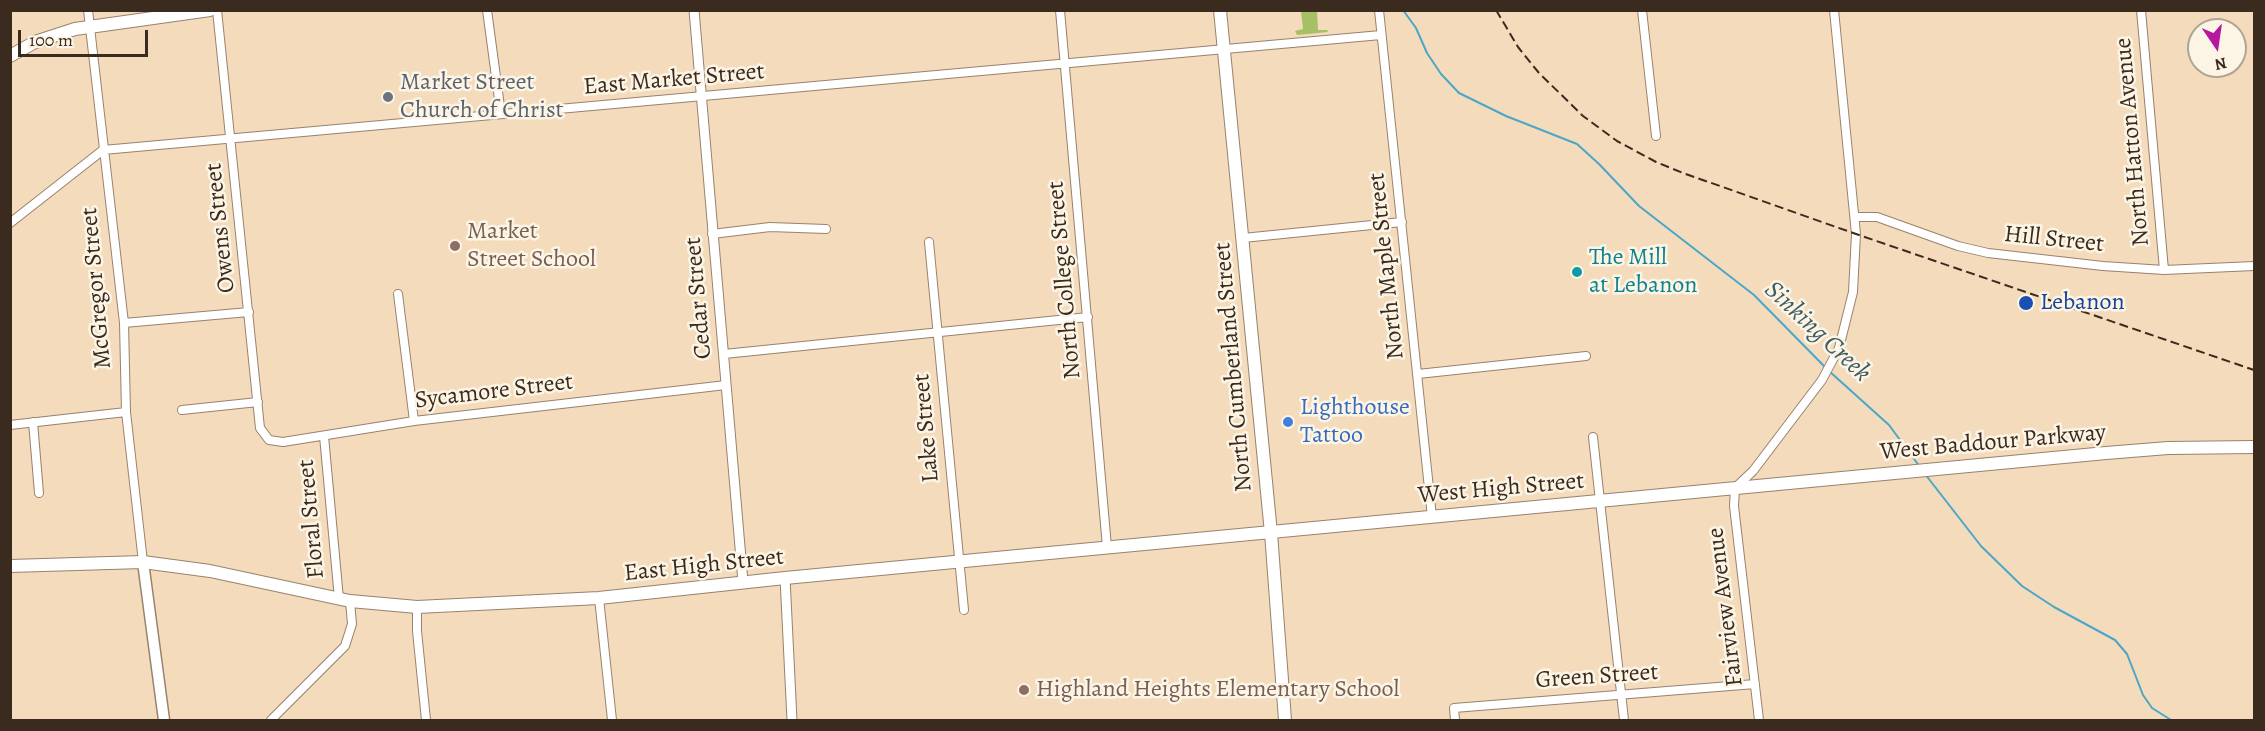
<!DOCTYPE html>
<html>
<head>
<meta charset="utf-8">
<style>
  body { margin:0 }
  #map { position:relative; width:2265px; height:731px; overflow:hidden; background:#f3dbbc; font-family:Alegreya,serif }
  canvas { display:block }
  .frame { position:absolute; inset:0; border:12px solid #3b2a1e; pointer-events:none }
  .north { position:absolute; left:2187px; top:18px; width:60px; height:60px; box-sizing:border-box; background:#fcf5e5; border:2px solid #afa495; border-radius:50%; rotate:167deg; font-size:16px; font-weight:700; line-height:24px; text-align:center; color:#3b2a1e }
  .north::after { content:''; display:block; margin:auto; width:21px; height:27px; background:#b5179e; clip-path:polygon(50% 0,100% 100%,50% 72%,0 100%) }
  .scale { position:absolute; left:18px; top:30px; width:130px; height:27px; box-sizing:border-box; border:3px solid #3b2a1e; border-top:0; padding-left:8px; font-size:18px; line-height:21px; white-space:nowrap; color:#3b2a1e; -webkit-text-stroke:4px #fcf5e5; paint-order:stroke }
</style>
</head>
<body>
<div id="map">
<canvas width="2265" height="731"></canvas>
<div class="frame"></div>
<div class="north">N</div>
<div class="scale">100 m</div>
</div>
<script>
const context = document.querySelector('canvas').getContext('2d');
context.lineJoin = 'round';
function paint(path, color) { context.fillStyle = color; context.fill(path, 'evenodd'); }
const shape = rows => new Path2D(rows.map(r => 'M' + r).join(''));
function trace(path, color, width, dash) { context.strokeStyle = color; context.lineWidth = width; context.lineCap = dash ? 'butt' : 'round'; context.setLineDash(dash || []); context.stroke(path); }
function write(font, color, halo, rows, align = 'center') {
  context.font = font + ' Alegreya,serif'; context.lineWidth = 5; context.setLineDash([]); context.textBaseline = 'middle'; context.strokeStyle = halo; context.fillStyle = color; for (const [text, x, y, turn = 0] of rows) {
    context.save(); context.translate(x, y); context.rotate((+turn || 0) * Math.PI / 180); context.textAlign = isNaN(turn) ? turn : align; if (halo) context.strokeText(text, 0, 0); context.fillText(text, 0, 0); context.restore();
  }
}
paint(shape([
  [1317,11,1318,30,1327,30,1328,32,1297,35,1295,31,1303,29,1301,11]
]), '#a6c066');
trace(shape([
  [1403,10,1416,28,1427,53,1441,74,1459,93,1506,116,1577,144,1599,164,1639,206,1754,295,1825,367],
  [1829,371,1889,425,1920,467],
  [1925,474,1981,546,2022,586,2054,607,2115,640,2127,654,2143,695,2152,708,2171,720]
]), '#4ba6c9', 2);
const minor = shape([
  [88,10,124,323,126,412,143,562],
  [217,10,260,428,269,440,283,442,414,421,726,385],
  [487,10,501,114],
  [1060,10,1107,547],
  [1379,10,1432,517],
  [1642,10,1656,136],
  [2141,10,2164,270],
  [1855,217,1877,217,1958,246,1988,253,2103,266,2164,270,2254,266],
  [10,223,103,150,1381,35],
  [712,234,770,227,826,229],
  [1243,238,1402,222],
  [929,242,964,610],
  [398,294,414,421],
  [124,323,249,312],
  [724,354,1088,317],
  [1418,374,1586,356],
  [182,410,258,402],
  [33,422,39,493],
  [10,425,126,412],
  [324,436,339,599],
  [1593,437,1624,720],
  [599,598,612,720],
  [417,607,417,631,426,720],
  [271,720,345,646,352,624,350,601],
  [1455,720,1454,708,1755,684],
  [1759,720,1734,506,1735,488,1753,471,1822,380,1839,348,1853,292,1856,234,1834,10]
]);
const tertiary = shape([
  [694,10,743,582],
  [785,578,792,720]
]);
const secondary = shape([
  [143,562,164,720]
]);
const primary = shape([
  [1220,10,1271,533,1285,720],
  [10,56,35,42,75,29,210,10],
  [10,566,143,562,210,571,350,601,417,607,599,598,785,578,2106,453,2168,448,2254,447]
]);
trace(minor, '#97826d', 10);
trace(tertiary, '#97826d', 11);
trace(secondary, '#97826d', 13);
trace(primary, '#97826d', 14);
trace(minor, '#fff', 8);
trace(tertiary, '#fff', 9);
trace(secondary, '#fff', 10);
trace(primary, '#fff', 12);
trace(shape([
  [1496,10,1518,47,1539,73,1583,116,1617,141,1656,162,1683,173,1856,234,2254,370]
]), '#3b2a1e', 2, [9, 4.5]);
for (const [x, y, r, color] of [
  [388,97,6,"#6b7280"],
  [455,246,6,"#8d6e63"],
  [1577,272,6,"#0f9aa8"],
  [2026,303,8,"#1a4fb4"],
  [1288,422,6,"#3f7fe0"],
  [1024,690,6,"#8d6e63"]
]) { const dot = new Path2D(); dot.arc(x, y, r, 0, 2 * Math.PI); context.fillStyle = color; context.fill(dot); trace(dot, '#fcf5e5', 2); }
write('24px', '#3b2a1e', '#fcf5e5', [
  ["East Market Street",674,80,-5],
  ["North Hatton Avenue",2133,142,-95],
  ["Owens Street",221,228,-96],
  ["Hill Street",2054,240,6],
  ["North Maple Street",1387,266,-96],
  ["North College Street",1065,280,-95],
  ["McGregor Street",97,288,-95],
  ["Cedar Street",699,298,-95],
  ["North Cumberland Street",1234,367,-95],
  ["Sycamore Street",494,392,-7],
  ["Lake Street",927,428,-95],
  ["West Baddour Parkway",1993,443,-5],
  ["West High Street",1501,489,-5],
  ["Floral Street",312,519,-95],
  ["East High Street",704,566,-6],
  ["Fairview Avenue",1726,607,-97],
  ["Green Street",1597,677,-4]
]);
write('24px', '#5b616d', '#fcf5e5', [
  ["Market Street",400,83],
  ["Church of Christ",400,111]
], 'left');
write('24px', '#785e54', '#fcf5e5', [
  ["Market",467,232],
  ["Street School",467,260],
  ["Highland Heights Elementary School",1036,690]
], 'left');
write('24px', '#0d838f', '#fcf5e5', [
  ["The Mill",1589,258],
  ["at Lebanon",1589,286]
], 'left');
write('24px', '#164399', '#fcf5e5', [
  ["Lebanon",2040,303]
], 'left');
write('24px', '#366cbe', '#fcf5e5', [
  ["Lighthouse",1300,408],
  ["Tattoo",1300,436]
], 'left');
write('italic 26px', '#415c62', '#fcf5e5', [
  ["Sinking Creek",1817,332,43]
]);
</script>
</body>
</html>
